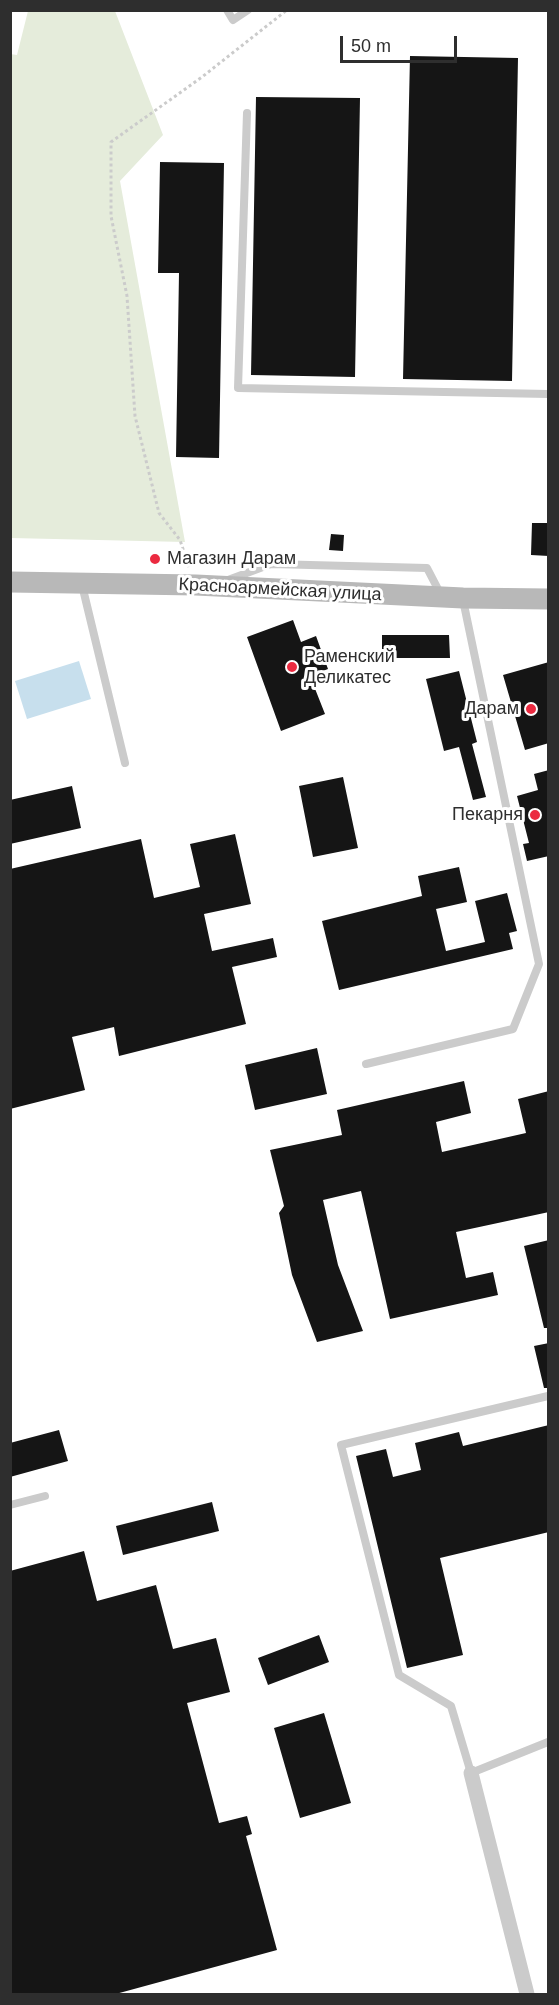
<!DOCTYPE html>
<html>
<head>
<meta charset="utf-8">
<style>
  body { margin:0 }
  #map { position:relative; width:559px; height:2005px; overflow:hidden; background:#fff; font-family:Helvetica,sans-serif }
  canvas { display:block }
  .frame { position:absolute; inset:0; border:12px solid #2e2e2e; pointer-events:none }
  .scale { position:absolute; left:340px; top:36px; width:117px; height:27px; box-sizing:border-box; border:3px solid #2e2e2e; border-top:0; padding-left:8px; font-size:18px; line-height:21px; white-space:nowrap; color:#2e2e2e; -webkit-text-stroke:4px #fff; paint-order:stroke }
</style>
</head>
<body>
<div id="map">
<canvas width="559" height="2005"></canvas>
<div class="frame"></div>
<div class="scale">50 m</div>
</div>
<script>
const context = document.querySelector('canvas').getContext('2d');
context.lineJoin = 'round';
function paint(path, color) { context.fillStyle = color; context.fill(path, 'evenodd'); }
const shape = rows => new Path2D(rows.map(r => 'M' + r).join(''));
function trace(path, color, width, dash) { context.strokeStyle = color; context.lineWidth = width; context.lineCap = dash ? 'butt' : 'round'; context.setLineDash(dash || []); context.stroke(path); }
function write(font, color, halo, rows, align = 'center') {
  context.font = font + ' Helvetica,sans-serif'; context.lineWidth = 6; context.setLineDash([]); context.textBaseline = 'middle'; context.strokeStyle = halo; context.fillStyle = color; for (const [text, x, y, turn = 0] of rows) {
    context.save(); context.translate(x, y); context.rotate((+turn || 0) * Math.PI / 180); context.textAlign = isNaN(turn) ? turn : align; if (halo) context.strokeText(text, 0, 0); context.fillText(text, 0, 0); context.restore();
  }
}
paint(shape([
  [28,11,115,11,163,135,120,181,185,542,11,538,10,54,17,55]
]), '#e5ecdb');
paint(shape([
  [79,661,91,699,27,719,15,681]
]), '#c7dfed');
paint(shape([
  [410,56,518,58,512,381,403,379],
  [256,97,360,98,355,377,251,375],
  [160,162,224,163,219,458,176,457,179,273,158,273],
  [532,523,547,523,549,556,531,555],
  [331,534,344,535,343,551,329,550],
  [293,620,301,642,316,636,328,669,310,676,325,714,281,731,247,637],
  [382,635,449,635,450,658,382,658],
  [549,662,549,743,525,750,503,675],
  [459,671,477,742,472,744,486,797,473,800,459,747,444,751,426,679],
  [549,770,549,856,527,861,523,844,529,843,517,796,538,790,534,774],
  [343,777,358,848,313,857,299,786],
  [72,786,81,828,10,844,10,800],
  [235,834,251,904,204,914,212,951,273,938,277,957,232,967,246,1024,119,1056,114,1027,72,1037,85,1090,10,1109,10,869,141,839,154,898,200,887,190,844],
  [459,867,467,902,436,909,446,951,485,942,475,901,507,893,517,931,509,933,513,949,339,990,322,921,422,896,418,876],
  [317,1048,327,1094,255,1110,245,1065],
  [464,1081,471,1113,436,1122,442,1152,526,1133,518,1099,549,1091,549,1212,456,1232,466,1278,493,1272,498,1295,390,1319,361,1191,323,1200,338,1265,363,1331,317,1342,292,1275,279,1213,284,1206,270,1150,342,1135,337,1110],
  [549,1240,549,1328,544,1328,524,1246],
  [549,1343,549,1388,544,1388,534,1346],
  [549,1425,549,1532,440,1558,463,1655,407,1668,356,1456,386,1449,393,1477,421,1470,415,1443,459,1432,463,1446],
  [59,1430,68,1461,10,1477,10,1443],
  [212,1502,219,1531,123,1555,116,1526],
  [84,1551,97,1601,156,1585,173,1649,216,1638,230,1692,187,1703,219,1823,247,1816,252,1834,246,1836,277,1950,112,1995,10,1995,10,1571],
  [319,1635,329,1662,268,1685,258,1658],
  [324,1713,351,1803,300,1818,274,1728]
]), '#151515');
trace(shape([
  [189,567,180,540,159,513,135,416,127,296,111,216,111,142,202,77,287,10]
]), '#cbcbcb', 3, [3, 3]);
trace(shape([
  [227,10,233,20,248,10],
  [247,113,238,388,548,394],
  [228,580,271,564,427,568,440,593],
  [82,585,125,763],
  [366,1064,513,1029,539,964,463,600],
  [548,1396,341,1445,399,1675,451,1706,471,1773,548,1742],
  [10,1505,45,1496]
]), '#cbcbcb', 8);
trace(shape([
  [471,1773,527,1994]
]), '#cbcbcb', 15);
trace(shape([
  [10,582,196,585,463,598,548,599]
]), '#b8b8b8', 21);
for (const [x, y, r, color] of [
  [155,559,6,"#eb2a40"],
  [292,667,6,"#eb2a40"],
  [531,709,6,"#eb2a40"],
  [535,815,6,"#eb2a40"]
]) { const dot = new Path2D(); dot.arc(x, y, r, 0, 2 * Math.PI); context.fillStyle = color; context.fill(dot); trace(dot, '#fff', 2); }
write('18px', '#2e2e2e', '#fff', [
  ["Магазин Дарам",167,559],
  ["Раменский",304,657],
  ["Деликатес",304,678],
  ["Дарам",519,709,"right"],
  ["Пекарня",523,815,"right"]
], 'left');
write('18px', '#2e2e2e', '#fff', [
  ["Красноармейская улица",280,590,3]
]);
</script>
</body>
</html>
